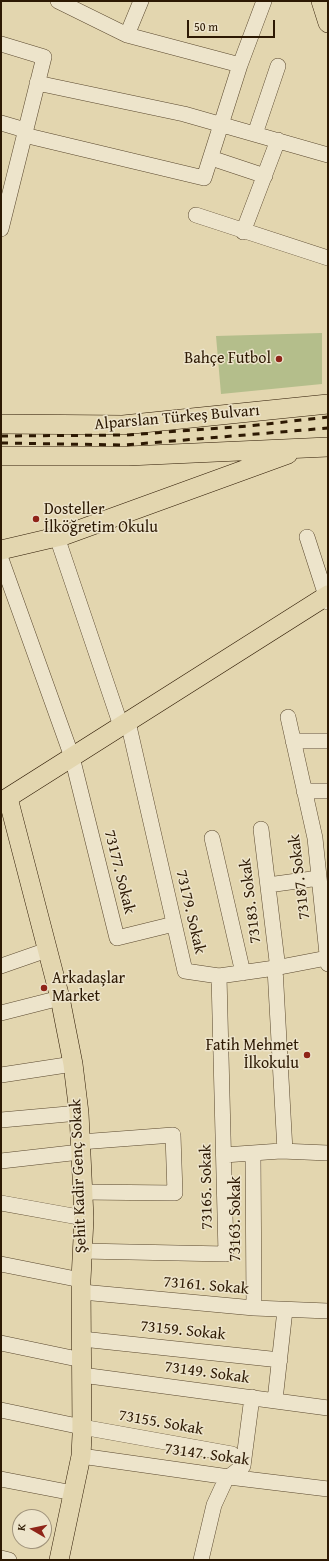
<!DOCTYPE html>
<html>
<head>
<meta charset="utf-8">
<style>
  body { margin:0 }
  #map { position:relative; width:329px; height:1561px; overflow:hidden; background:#e3d6af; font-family:"Gentium Book Plus",serif }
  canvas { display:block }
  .frame { position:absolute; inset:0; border:2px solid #2d1903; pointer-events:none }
  .north { position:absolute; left:12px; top:1509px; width:40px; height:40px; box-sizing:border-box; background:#ede4cb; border:1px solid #a0937b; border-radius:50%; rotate:279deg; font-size:11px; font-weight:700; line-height:16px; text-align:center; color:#2d1903 }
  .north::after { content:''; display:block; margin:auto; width:14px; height:18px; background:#8f2418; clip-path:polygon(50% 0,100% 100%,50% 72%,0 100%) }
  .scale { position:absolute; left:187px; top:20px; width:88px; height:18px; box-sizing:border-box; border:2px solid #2d1903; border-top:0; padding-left:5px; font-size:12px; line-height:14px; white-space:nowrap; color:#2d1903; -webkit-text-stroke:3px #ede4cb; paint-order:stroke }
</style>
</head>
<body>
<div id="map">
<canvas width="329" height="1561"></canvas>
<div class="frame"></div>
<div class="north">K</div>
<div class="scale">50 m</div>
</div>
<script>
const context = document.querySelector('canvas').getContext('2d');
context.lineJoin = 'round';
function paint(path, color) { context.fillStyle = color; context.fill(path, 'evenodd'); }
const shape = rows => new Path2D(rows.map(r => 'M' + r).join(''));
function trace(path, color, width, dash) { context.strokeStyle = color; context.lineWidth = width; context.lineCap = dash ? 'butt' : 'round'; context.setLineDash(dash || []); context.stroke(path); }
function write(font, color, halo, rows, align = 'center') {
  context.font = font + ' "Gentium Book Plus",serif'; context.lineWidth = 3; context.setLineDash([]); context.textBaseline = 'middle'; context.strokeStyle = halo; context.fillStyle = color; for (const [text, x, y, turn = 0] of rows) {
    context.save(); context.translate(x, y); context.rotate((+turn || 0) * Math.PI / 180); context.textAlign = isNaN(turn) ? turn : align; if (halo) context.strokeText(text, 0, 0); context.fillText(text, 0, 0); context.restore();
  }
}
paint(shape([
  [322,333,322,384,221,394,216,336]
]), '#b4be8b');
const minor = shape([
  [58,1,127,35,240,65],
  [127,35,141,1],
  [1,44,44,57,1,229],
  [37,83,184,114,328,155],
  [1,123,25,130],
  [255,134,278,66],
  [24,135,204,178,240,65,264,1],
  [211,158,265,176],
  [196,215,328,258],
  [243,232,278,140],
  [57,537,121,726],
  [307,537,328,602],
  [1,559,72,757,117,938,174,924],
  [288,717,315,838,328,964],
  [128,722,185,971,219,976,275,968,327,958],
  [293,741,328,741],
  [304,791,328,791],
  [261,829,277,961,275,968,285,1151],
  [212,838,243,973],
  [268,885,319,878],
  [1,966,47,950],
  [1,1013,60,998],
  [1,1075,73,1064],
  [1,1120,79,1113],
  [80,1142,173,1135,175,1193,82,1192],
  [253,1153,254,1308],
  [224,1155,281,1151,328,1153],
  [1,1161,80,1152],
  [1,1203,84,1218],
  [82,1251,226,1254,219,976],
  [1,1264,81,1280],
  [82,1292,254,1308,328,1311],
  [82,1339,280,1360],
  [1,1343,82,1360],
  [82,1375,328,1408],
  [275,1400,285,1310],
  [1,1410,82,1427,232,1454],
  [81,1456,229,1477,328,1489],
  [1,1479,73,1493],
  [1,1558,9,1560],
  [201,1560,214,1505,226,1479,243,1466,252,1397]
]);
const major = shape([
  [321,1,328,23],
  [1,424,123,425,328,404],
  [1,456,128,456,328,447],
  [1,550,65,535,288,454],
  [8,798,60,998,73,1064,79,1113,84,1218,81,1280,82,1435,81,1456,59,1560],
  [1,802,328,595]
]);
trace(minor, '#5a482e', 16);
trace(major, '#2d1903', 20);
trace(minor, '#ede4cb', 15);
trace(major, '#e3d6af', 19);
trace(shape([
  [1,436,126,435,249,426,328,417],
  [1,443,125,445,328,428]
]), '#2d1903', 3, [7, 7]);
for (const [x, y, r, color] of [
  [279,359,4,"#8f2418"],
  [36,519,4,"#8f2418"],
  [44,988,4,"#8f2418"],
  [307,1055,4,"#8f2418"]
]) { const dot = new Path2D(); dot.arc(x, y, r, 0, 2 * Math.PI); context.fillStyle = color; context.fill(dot); trace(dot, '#ede4cb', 1.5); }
write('16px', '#2d1903', '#ede4cb', [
  ["Bahçe Futbol",271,359],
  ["Dosteller",44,510,"left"],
  ["İlköğretim Okulu",44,528,"left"],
  ["Arkadaşlar",52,979,"left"],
  ["Market",52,997,"left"],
  ["Fatih Mehmet",299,1046],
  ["İlkokulu",299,1064]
], 'right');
write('16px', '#2d1903', '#ede4cb', [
  ["Alparslan Türkeş Bulvarı",177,418,-5],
  ["73177. Sokak",119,872,76],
  ["73187. Sokak",300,877,-97],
  ["73183. Sokak",251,901,-97],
  ["73179. Sokak",190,912,77],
  ["Şehit Kadir Genç Sokak",79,1176,-92],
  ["73165. Sokak",207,1187,-91],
  ["73163. Sokak",236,1219,-90],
  ["73161. Sokak",206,1286,5],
  ["73159. Sokak",183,1331,6],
  ["73149. Sokak",207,1373,8],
  ["73155. Sokak",161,1423,10],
  ["73147. Sokak",207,1455,8]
]);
</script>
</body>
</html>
